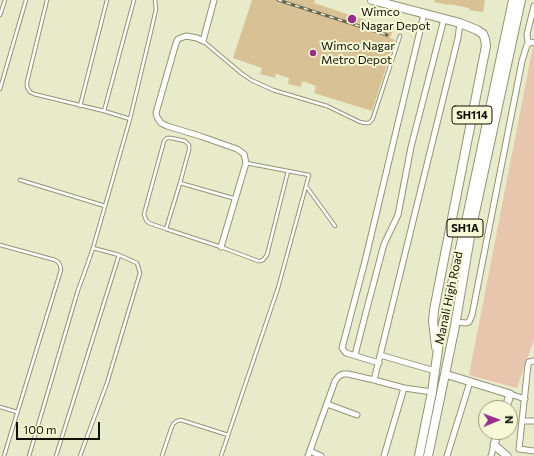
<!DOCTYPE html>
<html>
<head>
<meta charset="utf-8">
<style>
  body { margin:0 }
  #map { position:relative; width:534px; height:456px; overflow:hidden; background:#e8ebc9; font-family:Commissioner,sans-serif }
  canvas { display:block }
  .north { position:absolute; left:478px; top:400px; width:40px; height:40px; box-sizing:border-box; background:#f6f8d6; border:1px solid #9a9c82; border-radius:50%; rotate:89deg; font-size:11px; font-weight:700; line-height:16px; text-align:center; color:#101105 }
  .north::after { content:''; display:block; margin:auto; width:14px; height:18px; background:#982d8e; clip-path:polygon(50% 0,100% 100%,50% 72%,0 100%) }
  .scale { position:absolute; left:16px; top:422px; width:84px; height:18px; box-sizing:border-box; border:2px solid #101105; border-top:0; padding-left:5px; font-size:12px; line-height:14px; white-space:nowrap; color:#101105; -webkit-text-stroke:3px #f6f8d6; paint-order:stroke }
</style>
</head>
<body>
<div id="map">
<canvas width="534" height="456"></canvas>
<div class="north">N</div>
<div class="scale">100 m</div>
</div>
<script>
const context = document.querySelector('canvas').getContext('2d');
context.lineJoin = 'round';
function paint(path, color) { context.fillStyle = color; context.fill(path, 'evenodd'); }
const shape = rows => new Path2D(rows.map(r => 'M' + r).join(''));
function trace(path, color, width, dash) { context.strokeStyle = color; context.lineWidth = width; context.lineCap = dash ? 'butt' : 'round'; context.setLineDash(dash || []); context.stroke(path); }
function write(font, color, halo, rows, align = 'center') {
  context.font = font + ' Commissioner,sans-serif'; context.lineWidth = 4; context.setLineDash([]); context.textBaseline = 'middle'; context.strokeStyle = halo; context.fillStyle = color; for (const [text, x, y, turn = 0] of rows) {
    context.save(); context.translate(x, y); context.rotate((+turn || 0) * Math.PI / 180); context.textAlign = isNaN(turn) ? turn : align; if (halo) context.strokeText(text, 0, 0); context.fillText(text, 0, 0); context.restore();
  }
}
paint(shape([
  [533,46,534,46,534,339,517,388,469,375]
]), '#e8c5ad');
paint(shape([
  [252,0,315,0,314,3,389,28,390,26,394,28,390,38,395,40,372,111,314,93,316,86,302,81,301,87,288,84,289,78,276,74,275,78,260,74,262,68,233,58],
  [435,0,485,0,483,12,469,10,469,8,449,4,449,5,434,2]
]), '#d8c195');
const lane = shape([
  [47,0,27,82,27,87,30,92,34,94,104,111,130,119],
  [0,15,5,0],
  [203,41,241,73,251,80,273,90,327,106,360,122,365,123,369,123,372,120,373,118,400,36],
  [0,89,26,0],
  [80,106,107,0],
  [104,111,134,0],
  [20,180,105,206],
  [180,183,189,150,189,145,185,141,171,138,167,138,164,141,144,214,146,220,149,223,166,229,221,247,258,261,260,261,263,260,267,255,288,171,246,163],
  [306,186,335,226],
  [166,229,180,183,236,199],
  [0,245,55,260,58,262,60,265,61,270,4,456],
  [0,407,17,412],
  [29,456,78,290,84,274,93,248,130,119,152,27,156,9,155,0],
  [56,456,119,255],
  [80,456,107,383,140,273,137,263,119,255,93,248],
  [162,456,171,429,173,424,177,421,181,420,228,435],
  [221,456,278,288,309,175,288,171]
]);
const street = shape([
  [214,0,203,41,197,38,186,36,178,39,176,43,156,113,157,117,161,123,167,126,200,136,237,149,244,154,246,163,221,247],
  [528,43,527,34,534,6],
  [455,322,466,323,469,322,472,315,522,61,527,45,531,42,534,43],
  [355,355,366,312,384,244,398,215,411,147,444,19],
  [380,355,435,371],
  [534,361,529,362,528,365,519,449,534,451],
  [379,363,346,353,342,348,365,261,424,14],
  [374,380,458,38,460,23],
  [510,394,525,399],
  [327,404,357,415],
  [522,421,534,421],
  [310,451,321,456],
  [308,456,335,381,339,376,343,374,348,374,374,380,404,388,432,392],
  [384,456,404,388],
  [447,456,470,382],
  [491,456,494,445]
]);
const secondary = shape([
  [445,374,510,394,506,408],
  [498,432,494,445,507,456]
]);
const primary = shape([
  [372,0,460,23,477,30,483,34,485,39,486,46,434,310,433,321,436,347],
  [419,456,432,392,439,342,467,217,513,0],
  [428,456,455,326,471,231,521,0]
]);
trace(lane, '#929474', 4.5);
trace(street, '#929474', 7);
trace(secondary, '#929474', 9);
trace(primary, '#929474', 10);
trace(lane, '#fff', 2.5);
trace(street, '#fff', 5);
trace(secondary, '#fff', 7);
trace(primary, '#fff', 8);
const rail = shape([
  [278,0,387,35]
]);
trace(rail, '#646651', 3);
trace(rail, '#f6f8d6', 1.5, [4.5]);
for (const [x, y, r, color] of [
  [352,19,5,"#982d8e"],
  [313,53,4,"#982d8e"]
]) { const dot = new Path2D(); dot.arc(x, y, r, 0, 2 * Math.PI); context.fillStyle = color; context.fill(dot); trace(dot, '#f6f8d6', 1.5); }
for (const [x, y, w] of [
  [472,115,40],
  [465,228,36]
]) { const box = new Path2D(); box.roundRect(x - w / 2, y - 9, w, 18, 3); context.fillStyle = '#f6f8d6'; context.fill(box); trace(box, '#101105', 1); }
write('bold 11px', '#101105', null, [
  ["SH114",472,115],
  ["SH1A",465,228]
]);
write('12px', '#101105', '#f6f8d6', [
  ["Wimco",361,12],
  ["Nagar Depot",361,26],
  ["Wimco Nagar",321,46],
  ["Metro Depot",321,60]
], 'left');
write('12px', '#101105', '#f6f8d6', [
  ["Manali High Road",449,298,-78]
]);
</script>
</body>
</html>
